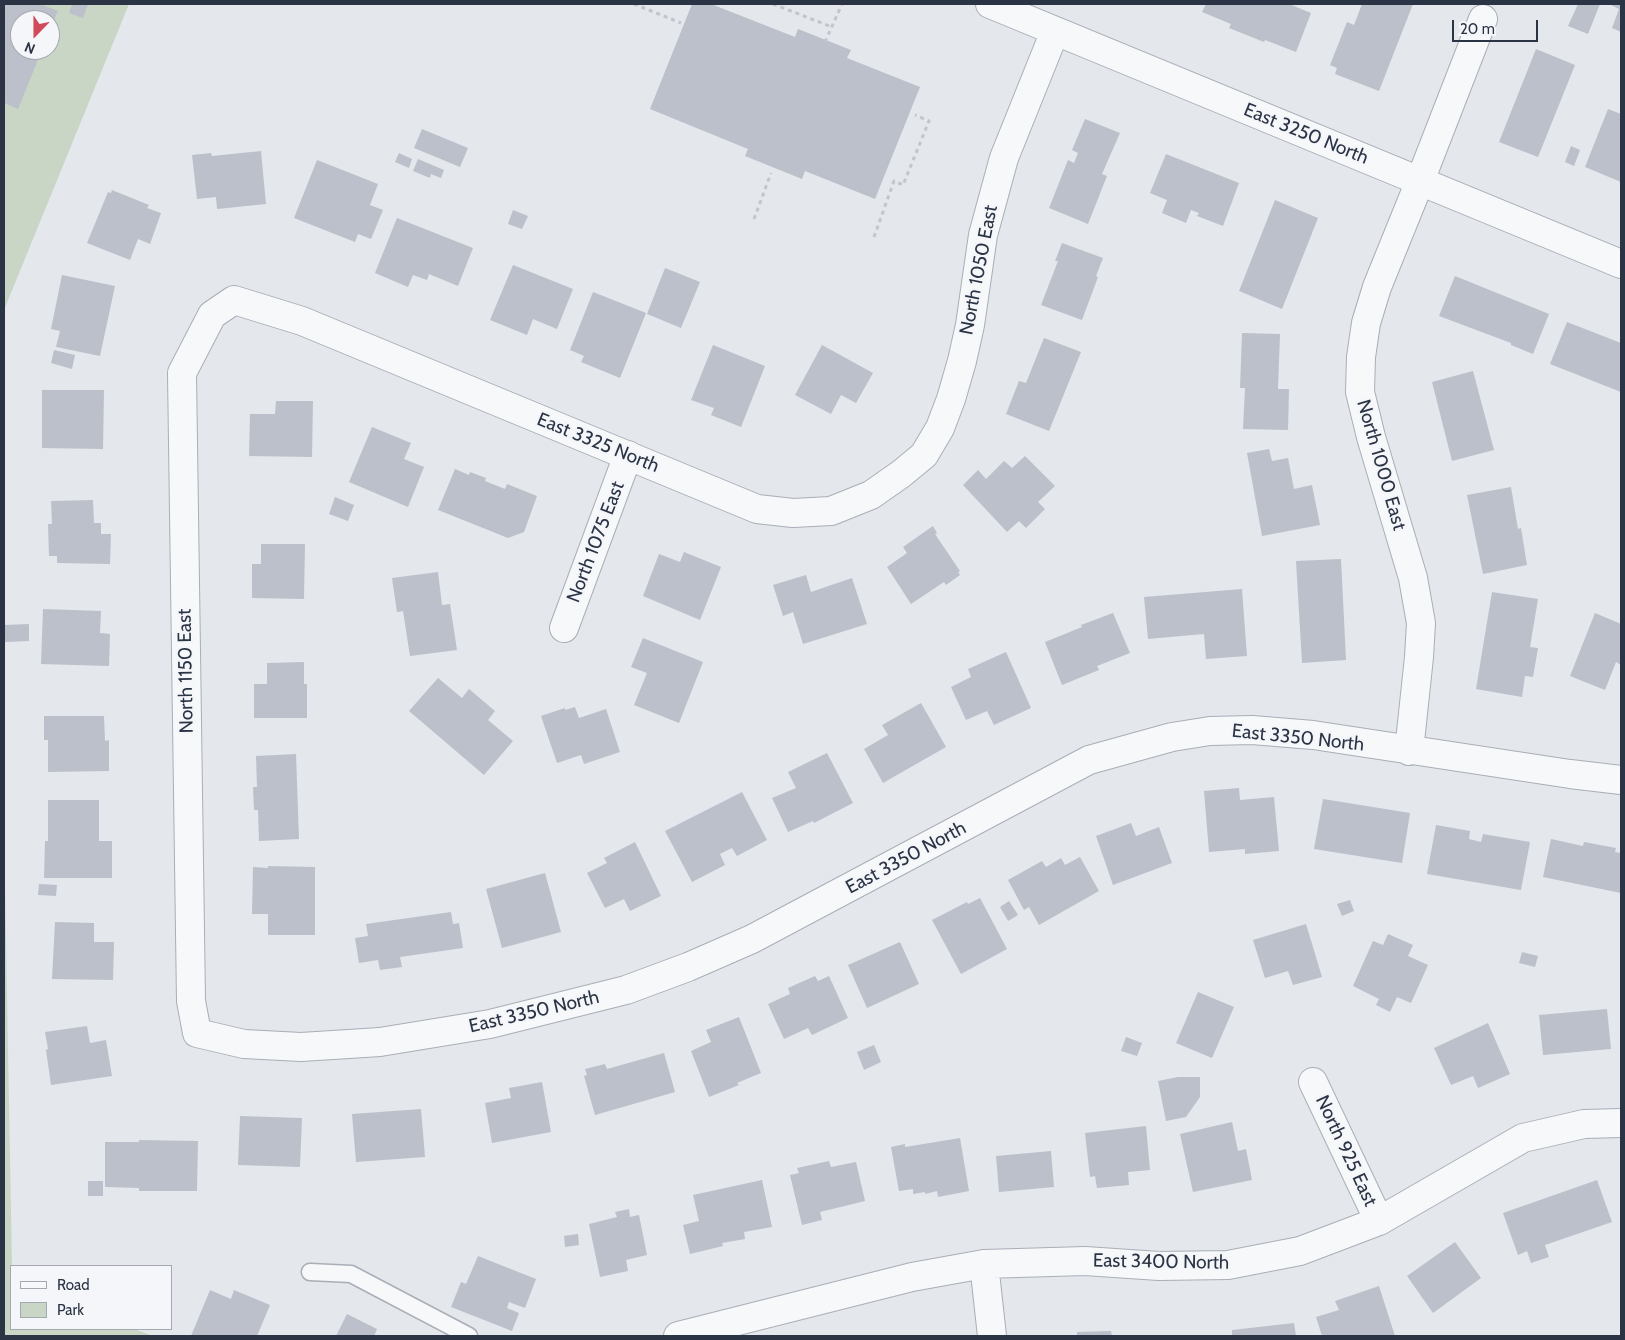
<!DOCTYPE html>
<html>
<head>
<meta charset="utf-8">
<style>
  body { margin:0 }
  #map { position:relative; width:1625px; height:1340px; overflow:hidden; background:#e4e7ec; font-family:Cabin,sans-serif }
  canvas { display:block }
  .frame { position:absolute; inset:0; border:5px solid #2b3445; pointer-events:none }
  .legend { position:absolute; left:10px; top:1265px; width:162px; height:65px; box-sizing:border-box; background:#f4f6f9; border:1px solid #a4a8b1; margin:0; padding:6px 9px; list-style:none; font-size:15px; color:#2b3445 }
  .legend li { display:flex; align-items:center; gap:10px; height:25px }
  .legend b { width:25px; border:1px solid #a4a8b1 }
  .north { position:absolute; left:10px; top:10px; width:50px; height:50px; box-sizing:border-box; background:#f4f6f9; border:1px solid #a4a8b1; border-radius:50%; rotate:202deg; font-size:14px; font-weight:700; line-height:20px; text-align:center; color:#2b3445 }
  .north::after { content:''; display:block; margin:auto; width:18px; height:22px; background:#d1495b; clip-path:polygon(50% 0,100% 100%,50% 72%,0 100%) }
  .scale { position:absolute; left:1452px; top:20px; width:86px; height:22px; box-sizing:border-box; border:2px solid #2b3445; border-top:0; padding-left:6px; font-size:15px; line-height:18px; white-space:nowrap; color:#2b3445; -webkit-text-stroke:4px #f4f6f9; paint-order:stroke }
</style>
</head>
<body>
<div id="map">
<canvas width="1625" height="1340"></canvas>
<div class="frame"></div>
<ul class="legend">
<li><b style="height:6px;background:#f7f8fa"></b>Road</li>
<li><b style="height:14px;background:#c9d6c5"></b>Park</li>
</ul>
<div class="north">N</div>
<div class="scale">20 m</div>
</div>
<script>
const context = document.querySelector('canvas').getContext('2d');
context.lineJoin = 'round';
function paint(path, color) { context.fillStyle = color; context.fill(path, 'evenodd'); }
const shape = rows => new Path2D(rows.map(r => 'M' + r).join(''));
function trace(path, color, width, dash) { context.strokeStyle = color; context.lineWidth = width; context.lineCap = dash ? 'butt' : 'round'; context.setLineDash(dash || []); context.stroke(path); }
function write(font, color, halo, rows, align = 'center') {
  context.font = font + ' Cabin,sans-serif'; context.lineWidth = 4.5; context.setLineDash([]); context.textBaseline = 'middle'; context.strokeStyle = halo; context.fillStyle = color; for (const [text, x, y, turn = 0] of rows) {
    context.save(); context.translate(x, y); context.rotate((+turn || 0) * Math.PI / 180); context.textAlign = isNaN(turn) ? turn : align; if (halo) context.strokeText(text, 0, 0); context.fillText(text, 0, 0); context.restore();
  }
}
paint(shape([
  [4,4,129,4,4,310],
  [20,20,50,20,50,50,20,50],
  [4,832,12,1266,11,1329,134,1329,153,1336,4,1336]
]), '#c9d6c5');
paint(shape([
  [4,4,40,4,58,11,50,29,50,20,20,20,20,50,42,50,18,109,4,103],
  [72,4,88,4,83,18,69,13],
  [692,4,711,4,795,37,798,29,851,50,847,58,920,87,875,199,805,171,802,179,745,156,748,149,650,109],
  [1206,4,1289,4,1311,13,1296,52,1265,40,1264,42,1229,28,1231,24,1202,12],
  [1362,4,1413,4,1379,91,1335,74,1337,68,1330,65,1347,22,1354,25],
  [1578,4,1600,4,1588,34,1568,26],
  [1611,4,1621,4,1621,32,1612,28,1619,9,1611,5],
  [1536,49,1575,65,1538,157,1499,142],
  [1608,109,1621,114,1621,182,1585,167],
  [1085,119,1120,133,1102,174,1107,176,1088,224,1049,208,1068,160,1074,163,1078,153,1072,150],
  [422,129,468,148,460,167,414,148],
  [1571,146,1580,150,1574,166,1565,162],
  [261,151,266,204,217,209,216,197,197,199,192,155,211,153,212,156],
  [399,153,412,159,409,168,395,162],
  [1166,154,1239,183,1223,226,1197,216,1199,213,1191,210,1186,223,1162,213,1167,200,1150,193],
  [418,159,444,170,441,178,431,174,430,178,413,171],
  [317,160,378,184,370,205,383,210,371,239,358,234,355,242,294,218],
  [112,190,149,205,147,208,161,213,150,244,138,239,130,260,87,243,108,192,111,193],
  [1275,200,1318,218,1282,309,1239,291],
  [513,210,528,216,522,229,508,224],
  [397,218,473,248,458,286,429,274,427,280,413,275,408,287,375,273],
  [1062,243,1103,258,1096,276,1098,277,1082,320,1041,305,1058,261,1055,261],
  [513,265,573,289,557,329,533,319,527,335,490,320],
  [665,268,700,282,681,328,647,314],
  [62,275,115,286,100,356,56,347,60,331,51,329],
  [1455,276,1549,314,1533,354,1511,345,1511,343,1439,316],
  [593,292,646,313,620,378,581,362,584,356,570,350],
  [1567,322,1621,343,1621,392,1550,364],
  [1242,333,1280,334,1278,389,1289,389,1288,430,1243,429,1245,388,1240,388],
  [1044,338,1081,352,1049,431,1006,414,1019,381,1026,383],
  [713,345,765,366,741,427,711,415,714,408,691,400],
  [822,345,873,373,856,403,841,395,831,414,795,395],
  [54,350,75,355,72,369,51,363],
  [1473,371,1494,450,1452,461,1432,382],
  [42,390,104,390,103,449,42,448],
  [276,401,313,401,312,457,249,456,250,414,275,414],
  [372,427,411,443,404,459,424,467,408,507,349,482],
  [1269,449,1272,461,1288,458,1294,489,1312,485,1320,525,1262,536,1247,453],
  [1025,456,1055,486,1038,502,1045,509,1026,528,1019,521,1007,532,963,485,978,470,986,479,1004,461,1012,468],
  [455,469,469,475,470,472,486,478,485,481,505,489,507,484,537,496,524,532,508,538,438,510],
  [1511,487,1518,529,1521,528,1527,565,1483,574,1467,495],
  [335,497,354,505,348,521,329,514],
  [93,500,94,523,101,523,101,534,111,534,110,564,57,563,57,556,49,556,48,524,52,524,51,501],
  [933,526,937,533,935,534,960,571,958,572,960,575,946,585,944,582,911,604,887,567,907,553,903,547],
  [261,544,305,544,304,599,252,598,252,564,261,564],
  [684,552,721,567,700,620,643,596,659,554,680,562],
  [1341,559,1346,660,1302,663,1296,561],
  [438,572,442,605,450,604,457,650,410,656,403,611,397,612,392,578],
  [806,575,811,592,852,578,867,624,803,644,793,612,783,616,773,585],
  [1242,589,1247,656,1206,659,1204,634,1148,639,1144,597],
  [1492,592,1538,599,1530,647,1538,648,1533,677,1525,676,1522,697,1476,689],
  [43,609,101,611,100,633,110,634,109,666,41,664],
  [1113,613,1130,653,1097,666,1099,670,1062,685,1045,642,1082,627,1081,625],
  [1595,613,1621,624,1621,665,1616,662,1605,690,1570,676],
  [29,624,29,641,5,642,5,625],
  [643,638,703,662,679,723,634,705,647,673,631,667],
  [1006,652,1031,708,994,725,987,711,966,720,951,687,971,677,968,669],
  [304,662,304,684,307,684,307,718,254,718,254,684,267,684,267,663],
  [438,678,462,698,469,689,495,711,488,720,513,741,484,775,409,711],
  [921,703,946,747,883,783,864,749,888,735,882,725],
  [575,707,579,718,606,709,620,752,584,764,581,755,557,763,541,716,565,708,565,710],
  [44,716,104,716,105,741,109,740,109,771,48,772,48,740,44,740],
  [827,753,853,803,814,823,813,821,788,832,772,798,796,788,788,772],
  [296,754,299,839,259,841,258,810,254,810,253,787,257,787,256,756],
  [1239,788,1240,800,1274,797,1279,851,1245,854,1245,849,1209,852,1204,791],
  [742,792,767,840,737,856,732,848,720,854,725,865,692,882,665,831],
  [1323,799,1410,813,1402,863,1314,849],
  [48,800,99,800,99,841,112,841,112,878,44,878,45,841,48,841],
  [1131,823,1136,836,1159,827,1172,863,1113,885,1096,836],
  [1436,825,1470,831,1469,839,1481,842,1483,834,1530,842,1521,890,1427,874],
  [1551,839,1583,846,1584,842,1616,848,1615,852,1621,853,1621,893,1543,877],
  [635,842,661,896,630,911,624,899,605,908,587,873,607,863,604,858],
  [1080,857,1099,891,1039,925,1029,907,1024,910,1008,880,1042,861,1046,867,1061,858,1065,865],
  [268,866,315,867,315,935,268,935,268,914,252,914,253,867,268,868],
  [545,873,561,932,502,948,486,889],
  [39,884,57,885,56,896,38,895],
  [980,898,1007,949,961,974,932,920,967,902,968,904],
  [1350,900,1354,911,1342,916,1337,904],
  [1009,901,1018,915,1008,921,1000,907],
  [451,912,453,924,459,923,463,948,400,957,402,967,380,970,378,960,359,963,355,938,368,936,366,924],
  [55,922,94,923,94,942,114,942,113,980,52,979],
  [1306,924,1322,977,1293,985,1288,971,1265,978,1253,940],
  [1388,934,1413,945,1408,956,1428,965,1411,1003,1397,997,1390,1012,1376,1005,1379,999,1353,986,1373,941,1383,945],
  [900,942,919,984,867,1008,848,965],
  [1522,952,1538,956,1535,967,1519,963],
  [815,976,818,981,829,976,848,1018,812,1035,808,1028,784,1039,768,1004,790,994,788,988],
  [1198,992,1234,1007,1212,1058,1176,1043],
  [1607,1009,1611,1049,1543,1055,1539,1015],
  [739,1017,761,1073,737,1083,739,1085,709,1097,691,1051,711,1042,706,1030],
  [1488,1023,1510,1074,1478,1088,1473,1076,1451,1085,1434,1048],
  [87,1026,90,1043,106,1040,112,1076,51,1085,46,1050,48,1049,45,1032],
  [1126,1037,1142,1043,1137,1056,1121,1051],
  [874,1045,881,1062,864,1070,857,1052],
  [664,1053,675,1092,595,1115,584,1076,587,1075,585,1069,605,1064,607,1069],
  [1178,1077,1200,1077,1200,1097,1186,1117,1166,1121,1158,1081],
  [542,1082,551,1132,492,1143,485,1103,511,1098,509,1088],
  [421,1109,425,1157,356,1162,352,1114],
  [240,1116,302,1118,300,1167,238,1165],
  [1232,1122,1238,1151,1246,1149,1252,1180,1193,1192,1180,1134],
  [1146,1126,1150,1170,1128,1172,1129,1185,1097,1188,1095,1176,1090,1177,1085,1133],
  [960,1138,969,1191,938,1197,937,1191,925,1194,925,1192,913,1194,913,1189,899,1191,891,1147,905,1144,905,1147],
  [139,1140,198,1141,197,1191,139,1191,139,1188,105,1187,105,1142,139,1142],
  [1051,1151,1054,1187,999,1192,996,1156],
  [829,1161,831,1167,856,1162,865,1201,820,1212,822,1220,802,1225,790,1175,799,1173,797,1168],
  [762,1180,772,1227,744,1232,745,1239,722,1243,723,1246,690,1254,683,1225,699,1221,693,1195],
  [1597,1180,1612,1222,1545,1245,1549,1257,1531,1263,1527,1251,1518,1255,1503,1213],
  [88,1181,103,1181,103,1196,88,1196],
  [629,1209,630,1217,639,1215,647,1255,626,1260,628,1271,600,1277,589,1224,617,1217,615,1212],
  [578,1234,579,1245,565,1247,564,1236],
  [1455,1242,1481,1278,1433,1313,1407,1276],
  [478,1256,536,1279,525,1308,509,1302,507,1308,519,1313,512,1331,451,1307,461,1282,466,1284],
  [1379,1286,1395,1336,1322,1336,1316,1317,1339,1310,1335,1301],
  [210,1290,231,1299,234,1290,270,1305,257,1336,191,1336],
  [347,1314,377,1329,374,1336,336,1336],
  [1294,1323,1296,1336,1232,1336,1232,1330],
  [1111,1331,1112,1336,1077,1336,1077,1332]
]), '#bbc0ca');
const lane = shape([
  [310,1272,351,1274,469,1336]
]);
const street = shape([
  [990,4,1621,264],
  [1055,31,1004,158,983,235,970,325,962,361,951,399,940,428,924,455,901,474,871,495,831,511,793,513,757,509,302,321,234,300,212,315,182,373,191,1001,197,1033,244,1044,301,1047,380,1042,490,1024,626,990,688,967,752,939,1089,760,1172,737,1210,731,1252,730,1313,735,1570,774,1621,780],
  [564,628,628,455],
  [1409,751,1419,657,1421,623,1413,578,1371,437,1360,392,1361,357,1366,323,1377,287,1420,181,1483,19],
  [1313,1082,1379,1221],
  [984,1264,992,1336],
  [678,1336,912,1277,984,1264,1085,1261,1159,1266,1228,1265,1300,1251,1379,1221,1523,1138,1584,1124,1621,1123]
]);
trace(lane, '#a9aeb7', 19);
trace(street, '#a9aeb7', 30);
trace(shape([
  [634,4,681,23],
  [773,4,832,27],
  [825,42,842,4],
  [754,219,771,173],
  [874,237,894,181,903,185,929,121,915,115]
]), '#c2c5cb', 3, [4, 4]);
trace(lane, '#f7f8fa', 16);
trace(street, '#f7f8fa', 28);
write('19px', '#2b3445', '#f4f6f9', [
  ["East 3250 North",1306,134,22],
  ["North 1050 East",979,270,-79],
  ["East 3325 North",598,443,22],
  ["North 1000 East",1381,465,74],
  ["North 1075 East",596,542,-69],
  ["North 1150 East",186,671,-91],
  ["East 3350 North",1298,738,6],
  ["East 3350 North",906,858,-28],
  ["East 3350 North",534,1012,-13],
  ["North 925 East",1346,1151,65],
  ["East 3400 North",1161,1262,1]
]);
</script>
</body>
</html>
